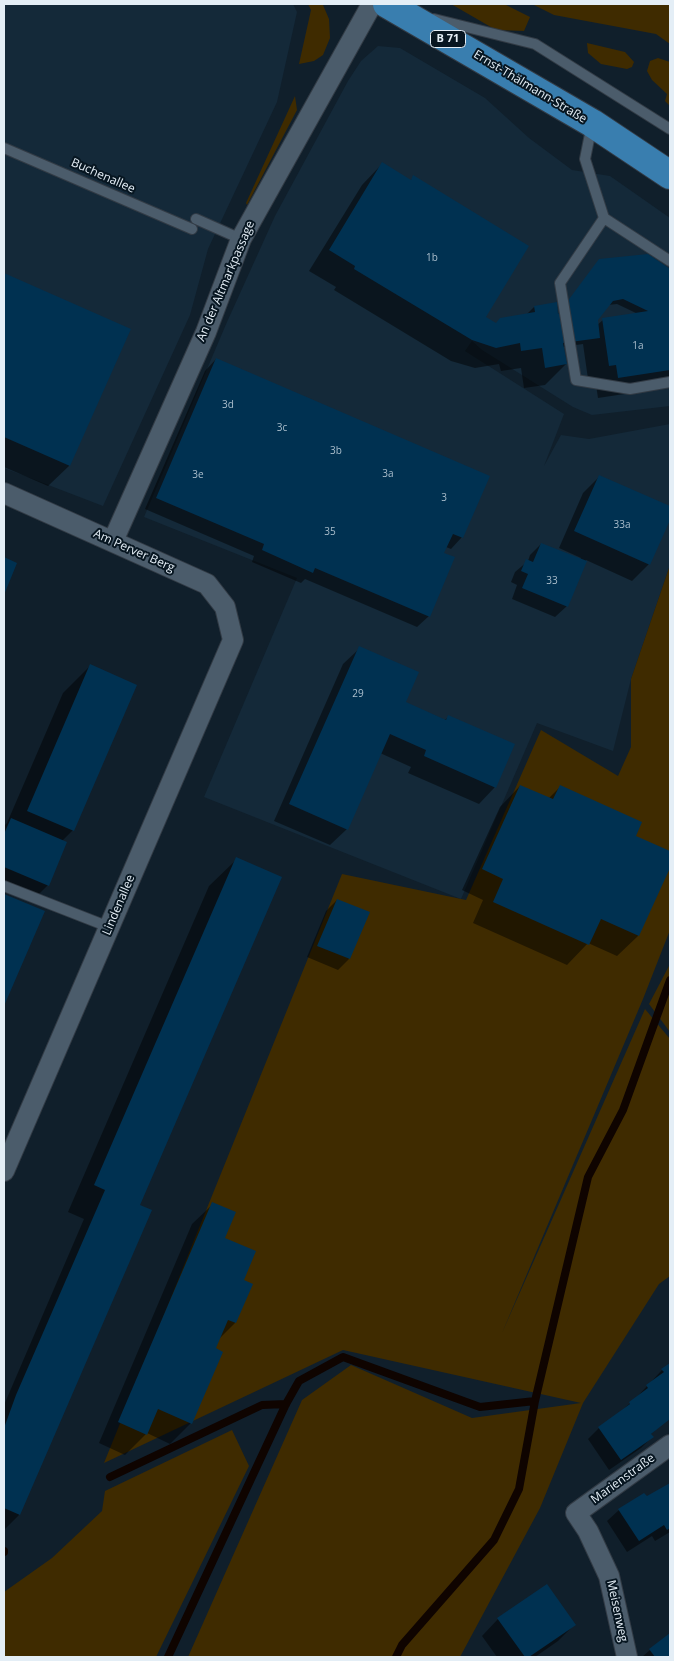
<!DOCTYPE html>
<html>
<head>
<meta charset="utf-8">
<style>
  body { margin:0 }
  #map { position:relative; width:674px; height:1661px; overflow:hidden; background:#101f2b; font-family:"Open Sans",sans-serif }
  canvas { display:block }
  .frame { position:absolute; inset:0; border:5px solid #e4eef6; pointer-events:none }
</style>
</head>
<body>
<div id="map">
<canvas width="674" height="1661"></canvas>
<div class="frame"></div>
</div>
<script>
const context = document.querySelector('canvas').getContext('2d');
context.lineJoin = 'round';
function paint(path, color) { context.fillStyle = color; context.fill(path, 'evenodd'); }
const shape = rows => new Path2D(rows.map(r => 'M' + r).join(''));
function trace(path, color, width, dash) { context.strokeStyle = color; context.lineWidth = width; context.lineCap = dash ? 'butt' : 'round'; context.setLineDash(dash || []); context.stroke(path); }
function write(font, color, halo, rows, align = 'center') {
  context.font = font + ' "Open Sans",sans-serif'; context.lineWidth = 4; context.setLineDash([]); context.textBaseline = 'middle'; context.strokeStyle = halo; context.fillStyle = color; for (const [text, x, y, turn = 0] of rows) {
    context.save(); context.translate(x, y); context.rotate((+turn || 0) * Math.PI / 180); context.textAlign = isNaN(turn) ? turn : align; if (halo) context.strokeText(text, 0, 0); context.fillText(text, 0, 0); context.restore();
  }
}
paint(shape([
  [4,4,293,4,297,12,277,102,208,249,190,315,103,506,4,468],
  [378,46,400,48,485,98,529,138,572,170,610,176,670,218,670,406,592,415,573,407,482,350,472,341,465,351,564,414,544,466,561,435,589,439,670,424,670,565,631,679,613,751,537,723,461,899,204,797,297,578,144,517,227,322,275,216,348,81,361,61]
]), '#142939');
paint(shape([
  [308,4,323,5,329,19,330,38,323,55,314,61,299,64,311,10],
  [451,4,504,4,530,17,524,31,496,30],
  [532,4,670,4,670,44,656,34,554,15],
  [587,43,625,52,634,62,632,67,627,69,601,64,588,53],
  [658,58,670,62,670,106,665,101,667,94,652,80,647,71,650,61],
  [295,96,297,110,247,205,246,203],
  [670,565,670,930,643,999,502,1333,645,1009,670,1039,670,1276,659,1284,583,1403,540,1508,460,1657,188,1657,302,1400,351,1365,472,1418,581,1403,343,1350,104,1463,342,874,466,900,541,730,618,776,631,747,631,679],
  [670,964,670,1032,649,1004],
  [232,1430,249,1466,156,1657,4,1657,4,1592,52,1558,102,1511,105,1491]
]), '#3f2b00');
paint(shape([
  [382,164,410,181,414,177,484,317,496,324,526,315,534,307,556,303,558,314,648,255,670,271,670,382,664,388,598,398,596,385,589,386,583,344,563,347,566,364,545,385,524,388,521,368,501,371,499,364,475,368,451,361,334,290,336,287,309,271,362,185],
  [617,304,638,314,603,320,597,325,597,320,608,305],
  [4,274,130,330,69,466,48,486,4,467],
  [216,359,462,537,451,549,446,547,443,553,429,616,417,627,305,579,301,583,252,562,254,556,145,509,205,371],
  [600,476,670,508,670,517,649,564,632,581,586,560,567,606,555,617,512,599,517,585,511,582,515,572,528,561,530,555,541,544,580,560,581,558,559,548,583,493],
  [360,648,404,702,445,720,449,716,495,787,479,804,408,773,411,767,380,753,347,829,330,845,274,821,343,664],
  [90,666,73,830,62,841,66,843,48,885,31,902,4,890,4,826,7,823,63,693],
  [520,786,548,799,560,787,634,837,670,853,670,865,638,936,617,956,588,943,567,965,473,923,483,900,462,890,500,807],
  [237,859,138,1205,150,1210,19,1515,4,1530,4,1405,84,1219,68,1212,209,886],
  [4,895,43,912,4,1003],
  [337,900,349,959,338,970,307,957,326,911],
  [213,1204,223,1239,242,1281,235,1323,218,1340,191,1423,170,1444,147,1433,125,1455,99,1443,192,1224],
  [670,1364,669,1418,650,1435,652,1437,641,1448,609,1470,588,1439,599,1428,619,1413,636,1398,662,1370],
  [670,1484,670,1532,655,1541,652,1536,627,1552,607,1521,619,1510,644,1494,646,1498],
  [498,1619,574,1625,558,1641,535,1657,497,1657,482,1636],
  [670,1635,670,1657,642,1657,650,1650]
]), '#0007');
trace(shape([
  [110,1477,262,1405,286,1404],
  [4,1552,4,1551],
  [168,1657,286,1404,299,1381,343,1357,480,1407,535,1401],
  [396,1657,402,1645,494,1540,519,1489,535,1401,588,1177,623,1110,670,980]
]), '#0f0400', 8);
paint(shape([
  [382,162,411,180,413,175,529,246,486,317,496,323,500,318,535,312,534,306,557,302,558,314,599,259,648,254,670,269,670,370,618,378,616,365,609,366,602,318,648,311,623,299,613,301,598,320,600,338,563,343,567,364,545,368,542,348,521,351,520,343,496,348,472,340,354,269,355,266,329,250],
  [4,273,131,329,70,466,4,437],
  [216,358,490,476,463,538,453,534,444,553,455,557,430,617,315,568,313,573,262,550,264,544,156,498],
  [599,475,670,506,670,520,650,565,574,531],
  [541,543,587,561,568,607,522,588,528,574,521,571,526,559,533,562],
  [4,557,17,563,4,595],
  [359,646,419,672,406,702,446,720,448,715,515,744,496,788,424,756,426,750,390,734,348,830,289,804],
  [90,664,137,685,74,831,27,811],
  [520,785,553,799,560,785,642,822,636,836,670,851,670,868,639,936,601,919,589,945,493,902,503,879,482,869],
  [11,818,67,842,49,886,4,867,4,834],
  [236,857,282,877,140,1205,152,1210,20,1515,4,1508,4,1428,16,1395,105,1190,94,1185],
  [4,894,45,911,4,1006],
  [337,899,370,912,350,959,317,946],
  [212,1202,236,1212,225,1238,256,1251,244,1280,253,1284,236,1323,228,1320,216,1348,223,1352,192,1424,158,1409,147,1435,118,1422],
  [670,1363,670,1414,669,1415,670,1419,651,1434,654,1437,621,1460,598,1427,630,1404,629,1402,648,1388,646,1385,664,1372,661,1369],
  [670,1483,670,1528,667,1530,664,1525,639,1541,618,1509,644,1493,647,1496],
  [547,1584,576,1625,529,1657,525,1657,497,1618],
  [670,1633,670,1657,655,1657,649,1649]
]), '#003151');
const service = shape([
  [434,19,535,44,670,129],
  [592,124,585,159,604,218,670,261],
  [4,148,192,229],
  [604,218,560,283,576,380,630,389,670,382],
  [196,219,241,239],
  [4,886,109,927]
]);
const minor = shape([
  [4,493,207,584,225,607,233,640,4,1171],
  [113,541,206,332,241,239,372,4],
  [627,1657,609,1576,588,1531,576,1513,670,1445]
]);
const primary = shape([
  [387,4,592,123,670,175]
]);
trace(service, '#323b45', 12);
trace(minor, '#323b45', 22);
trace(primary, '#323b45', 30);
trace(service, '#4b5c6b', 10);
trace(minor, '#4b5c6b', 20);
trace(primary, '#397eaf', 28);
write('10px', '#abbfcd', null, [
  ["1b",432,258],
  ["1a",638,346],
  ["3d",228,405],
  ["3c",282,428],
  ["3b",336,451],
  ["3a",388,474],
  ["3e",198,475],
  ["3",444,498],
  ["33a",622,525],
  ["35",330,532],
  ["33",552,581],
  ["29",358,694]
]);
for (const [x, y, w] of [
  [448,39,35]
]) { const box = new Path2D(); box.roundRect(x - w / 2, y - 8.5, w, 17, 4); context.fillStyle = '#071621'; context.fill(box); trace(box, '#e4eef6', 1); }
write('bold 11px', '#e4eef6', null, [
  ["B 71",448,39]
]);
write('12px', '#e4eef6', '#071621', [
  ["Ernst-Thälmann-Straße",530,87,31],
  ["Buchenallee",103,176,24],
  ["An der Altmarkpassage",226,281,-67],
  ["Am Perver Berg",134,551,24],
  ["Lindenallee",119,905,-67],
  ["Marienstraße",623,1479,-36],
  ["Meisenweg",617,1611,78]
]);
</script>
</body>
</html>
